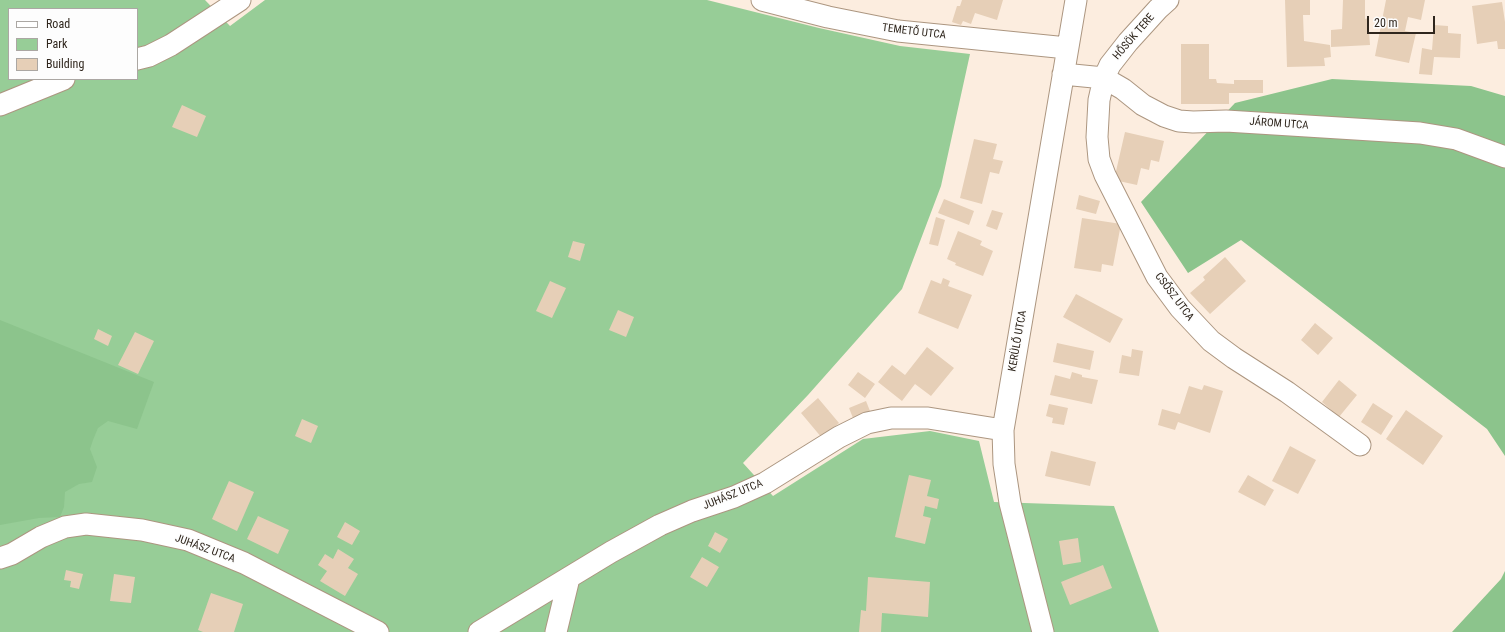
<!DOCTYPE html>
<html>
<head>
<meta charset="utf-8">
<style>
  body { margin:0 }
  #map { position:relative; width:1505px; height:632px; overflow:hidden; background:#fceddf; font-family:"Roboto Condensed",sans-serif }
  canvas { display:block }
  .legend { position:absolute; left:8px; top:8px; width:130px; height:72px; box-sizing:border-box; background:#fdfdfd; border:1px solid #aba7a3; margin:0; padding:5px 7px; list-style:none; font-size:12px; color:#2f261d }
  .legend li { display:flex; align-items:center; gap:8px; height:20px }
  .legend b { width:20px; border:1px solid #aba7a3 }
  .scale { position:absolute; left:1367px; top:16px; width:68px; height:18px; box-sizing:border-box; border:2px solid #2f261d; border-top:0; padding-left:5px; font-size:12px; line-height:14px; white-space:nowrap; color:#2f261d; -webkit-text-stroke:3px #fdfdfd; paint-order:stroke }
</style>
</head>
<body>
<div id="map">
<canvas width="1505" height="632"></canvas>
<ul class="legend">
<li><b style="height:5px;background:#fff"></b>Road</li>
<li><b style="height:11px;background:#97cd97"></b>Park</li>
<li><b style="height:11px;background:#e6cfb7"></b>Building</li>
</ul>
<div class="scale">20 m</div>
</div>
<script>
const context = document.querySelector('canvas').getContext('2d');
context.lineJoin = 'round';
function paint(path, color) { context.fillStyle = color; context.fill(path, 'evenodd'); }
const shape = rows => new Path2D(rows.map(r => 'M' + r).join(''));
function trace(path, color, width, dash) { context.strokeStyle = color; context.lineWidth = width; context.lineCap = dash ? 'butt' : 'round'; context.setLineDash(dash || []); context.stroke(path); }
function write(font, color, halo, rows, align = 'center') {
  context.font = font + ' "Roboto Condensed",sans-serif'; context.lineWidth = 3; context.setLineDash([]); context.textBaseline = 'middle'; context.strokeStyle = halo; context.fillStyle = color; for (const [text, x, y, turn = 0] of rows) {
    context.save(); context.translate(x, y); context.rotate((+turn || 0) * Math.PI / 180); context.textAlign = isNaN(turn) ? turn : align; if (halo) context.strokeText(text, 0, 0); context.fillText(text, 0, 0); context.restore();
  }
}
paint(shape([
  [0,0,205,0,230,26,265,0,707,0,819,28,900,46,970,54,941,186,902,289,808,395,743,463,773,496,863,439,930,431,979,441,994,502,1114,506,1159,632,0,632],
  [9,9,137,9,137,79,9,79]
]), '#97cd97');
paint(shape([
  [1332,79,1471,86,1505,96,1505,456,1487,429,1241,240,1188,273,1141,202,1235,103],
  [0,320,154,382,137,429,108,421,98,428,93,440,90,449,97,467,92,482,79,484,65,492,64,507,60,517,39,518,0,525],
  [1505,571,1505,632,1452,632,1501,579]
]), '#8cc48c');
paint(shape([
  [962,0,1003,0,997,20,975,13,971,24,963,21,961,25,952,22,957,6,960,6],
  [1285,0,1310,0,1310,15,1303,15,1304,41,1330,45,1331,57,1324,58,1325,66,1287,67],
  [1343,0,1365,0,1365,19,1368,18,1370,45,1331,47,1331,30,1342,29],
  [1386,0,1425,0,1421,20,1408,17,1405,31,1416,33,1409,63,1375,56],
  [1502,2,1505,22,1505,49,1498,49,1497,41,1477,44,1472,6],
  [1434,25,1448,26,1448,33,1461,34,1460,58,1434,57,1432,75,1419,74,1422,48,1432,50],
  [1181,44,1209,44,1209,79,1216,79,1217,83,1234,84,1234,80,1263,80,1263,93,1229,93,1229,104,1181,104],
  [182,105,206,116,197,137,172,127],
  [1125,132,1164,141,1159,162,1151,160,1149,170,1141,168,1137,185,1114,180],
  [974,139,997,144,993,159,1003,161,999,174,990,172,982,204,960,198],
  [1079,195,1100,201,1096,214,1076,209],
  [944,199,974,211,969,225,938,213],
  [992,210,1003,213,997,230,986,226],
  [936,217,945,220,938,246,929,244],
  [1082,218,1121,224,1113,266,1102,264,1101,272,1074,268],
  [958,231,982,241,980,245,993,251,983,276,955,265,956,263,947,259],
  [573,241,585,244,580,261,568,257],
  [1225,257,1246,281,1210,314,1190,293,1205,280,1203,277],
  [943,278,950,281,948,286,972,295,958,329,918,313,931,280,941,284],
  [550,281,566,288,552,318,536,311],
  [1076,294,1123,319,1110,343,1063,317],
  [618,310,634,317,626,337,609,330],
  [1315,323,1333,338,1318,355,1301,340],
  [98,329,112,336,108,346,94,339],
  [135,332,154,341,138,374,118,365],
  [1057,343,1094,351,1090,370,1053,362],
  [927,347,954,368,931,396,915,384,902,401,878,382,892,365,905,375],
  [1132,349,1143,351,1139,376,1119,373,1122,355,1131,357],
  [858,372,875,384,865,398,848,385],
  [1072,372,1082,375,1082,377,1098,380,1092,404,1050,395,1055,375,1070,379],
  [1339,380,1357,395,1339,417,1322,402],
  [1204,385,1223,391,1210,433,1178,422,1175,430,1158,425,1162,409,1180,414,1189,386,1202,390],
  [818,398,839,423,822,438,801,413],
  [866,401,872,416,855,423,849,408],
  [1373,403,1393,416,1381,435,1361,422],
  [1049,404,1068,408,1064,425,1052,423,1053,418,1046,416],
  [1406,410,1443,436,1423,465,1386,439],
  [302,419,318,426,311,443,295,436],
  [1290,446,1316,460,1298,494,1272,481],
  [1051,451,1096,462,1090,486,1045,476],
  [909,475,931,480,927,496,939,499,937,509,925,506,923,516,931,518,925,544,895,537],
  [1248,475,1274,490,1265,506,1238,492],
  [229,481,254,492,237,531,212,519],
  [258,516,289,530,278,554,247,539],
  [345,522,360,531,352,545,337,537],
  [715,532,728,539,720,553,708,546],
  [1078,538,1081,562,1063,565,1059,541],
  [338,549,354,559,348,568,358,574,345,596,320,581,327,571,318,565,325,554,333,559],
  [702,557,719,567,707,587,690,577],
  [1103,565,1112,588,1070,605,1061,582],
  [66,570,83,574,79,589,70,587,71,581,64,580],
  [114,574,135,577,131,603,110,601],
  [868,577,930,582,928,617,882,613,881,632,859,632,861,610,866,611],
  [211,593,243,604,234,632,203,632,198,630]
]), '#e6cfb7');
const minor = shape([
  [762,0,828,17,898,31,1067,48],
  [1168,0,1158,9,1128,42,1110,65,1104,78,1099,100,1097,137,1099,159,1105,175,1157,277,1180,308,1211,341,1234,358,1287,392,1360,445],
  [137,59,149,56,171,45,240,0],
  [1063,74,1104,78,1123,89,1143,105,1164,116,1179,121,1193,122,1226,121,1420,133,1456,139,1505,157],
  [0,105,64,79],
  [0,558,12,554,41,537,65,527,86,524,142,530,188,540,244,563,378,632],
  [479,632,611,552,660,525,692,511,734,497,765,483,839,437,867,423,891,418,928,418,1003,430],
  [556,632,569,578],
  [1043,632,1010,503,1004,464,1003,430,1076,0]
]);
trace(minor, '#ac9680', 23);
trace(minor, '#fff', 21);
write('11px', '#2f261d', '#fdfdfd', [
  ["TEMETŐ UTCA",914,32,7],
  ["HŐSÖK TERE",1134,37,-49],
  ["JÁROM UTCA",1279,124,4],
  ["CSŐSZ UTCA",1174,297,53],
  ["KERÜLŐ UTCA",1018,341,-80],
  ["JUHÁSZ UTCA",733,495,-22],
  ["JUHÁSZ UTCA",205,549,20]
]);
</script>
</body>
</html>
